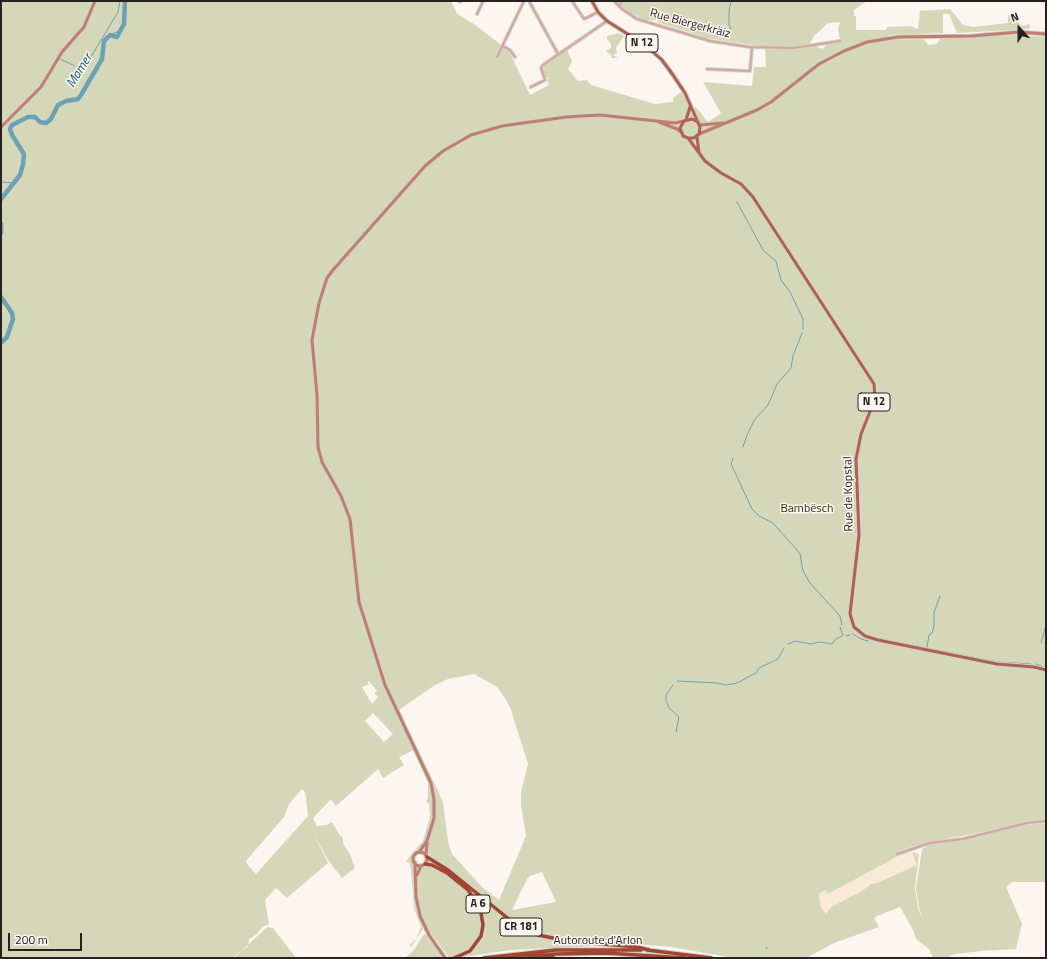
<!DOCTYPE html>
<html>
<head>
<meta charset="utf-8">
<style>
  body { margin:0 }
  #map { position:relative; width:1047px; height:959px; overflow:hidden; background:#fcf5f0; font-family:"Titillium Web",sans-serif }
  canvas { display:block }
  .frame { position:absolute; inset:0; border:2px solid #252221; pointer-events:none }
  .north { position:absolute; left:999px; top:8px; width:40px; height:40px; -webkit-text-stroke:3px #fcf5f0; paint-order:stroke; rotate:339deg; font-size:11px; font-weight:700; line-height:16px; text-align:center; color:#252221 }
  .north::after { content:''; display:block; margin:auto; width:14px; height:18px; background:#252221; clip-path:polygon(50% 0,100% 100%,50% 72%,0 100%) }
  .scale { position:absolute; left:8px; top:933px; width:74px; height:18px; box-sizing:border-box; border:2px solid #252221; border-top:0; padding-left:5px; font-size:12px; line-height:14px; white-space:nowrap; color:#252221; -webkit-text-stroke:3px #fcf5f0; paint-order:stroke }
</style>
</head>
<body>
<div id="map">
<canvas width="1047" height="959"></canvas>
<div class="frame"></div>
<div class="north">N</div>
<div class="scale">200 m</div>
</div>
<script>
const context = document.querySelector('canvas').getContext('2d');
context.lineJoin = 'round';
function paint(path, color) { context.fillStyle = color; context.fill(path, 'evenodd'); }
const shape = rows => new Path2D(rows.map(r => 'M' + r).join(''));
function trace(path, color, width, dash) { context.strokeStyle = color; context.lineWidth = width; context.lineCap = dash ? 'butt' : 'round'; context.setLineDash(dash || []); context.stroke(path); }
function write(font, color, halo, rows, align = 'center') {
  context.font = font + ' "Titillium Web",sans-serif'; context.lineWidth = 3; context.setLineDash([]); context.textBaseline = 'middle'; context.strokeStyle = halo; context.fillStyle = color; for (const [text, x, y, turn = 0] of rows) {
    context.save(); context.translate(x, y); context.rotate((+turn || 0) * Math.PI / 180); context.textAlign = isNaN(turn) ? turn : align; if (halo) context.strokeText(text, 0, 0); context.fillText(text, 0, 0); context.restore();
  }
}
paint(shape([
  [911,849,917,865,877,883,871,884,862,891,831,907,826,914,821,907,819,894,825,890,828,894,887,860]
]), '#fae9d7');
paint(shape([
  [1,1,451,1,457,14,474,24,509,51,530,95,549,85,547,80,549,78,545,77,542,68,543,66,567,50,572,61,568,69,578,81,587,80,591,85,655,104,673,102,673,98,681,92,684,96,687,97,695,113,695,106,708,122,721,113,703,82,752,86,754,67,766,67,765,47,707,38,657,22,658,20,644,20,622,8,621,4,616,1,867,1,854,10,854,16,856,16,856,30,886,30,887,27,910,26,918,29,920,11,950,9,963,25,973,27,1008,23,1008,15,1013,14,1015,19,1022,26,1029,24,1030,26,1029,29,957,33,949,14,943,14,943,33,889,35,888,40,924,39,928,45,937,44,940,39,943,38,1018,35,1046,37,1046,821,1027,823,1028,825,1046,823,1046,882,1012,882,1006,887,1022,924,1016,949,981,951,955,954,944,958,933,958,929,949,916,939,913,930,900,907,877,916,874,918,879,927,834,943,806,958,734,958,671,947,566,938,539,932,511,919,429,857,427,842,413,853,412,858,415,869,413,891,415,907,423,929,411,947,409,945,416,939,421,927,414,908,411,870,409,862,406,862,412,853,423,841,430,816,429,804,426,802,428,797,428,783,414,750,399,757,404,765,383,778,378,769,336,806,331,799,313,818,317,826,327,825,332,822,339,834,343,838,343,844,350,854,355,868,342,878,328,860,314,835,328,863,287,898,276,888,265,900,269,924,262,927,257,934,249,939,248,946,232,958,1,958],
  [840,22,838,29,840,41,825,44,825,47,822,49,816,46,808,47,814,36,828,23],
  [474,674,497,687,505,698,511,710,528,764,521,792,521,805,526,836,499,900,482,887,452,854,448,841,443,803,439,793,399,710,435,685,448,679],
  [369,681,377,691,374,693,378,697,372,704,362,687,369,684,367,682],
  [373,713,393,734,384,742,365,721],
  [301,790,304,790,306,797,308,816,256,874,247,864,246,861,284,817,289,804],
  [994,830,994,832,962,840,931,844,922,849,916,888,919,907,923,920,918,908,915,888,919,854,912,852,917,865,877,883,871,884,862,891,831,907,826,914,821,907,819,894,825,890,828,894,898,856,897,852,910,847,941,840],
  [542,872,556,902,512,910,527,879,530,876],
  [619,33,624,36,616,48,617,53,613,55,618,58,612,58,611,55,607,52,607,50,611,48,611,44,607,39,607,36],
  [429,865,446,874,467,891,478,905,481,913,480,933,474,943,466,951,449,958,428,929,419,908,418,876,422,868],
  [472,892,509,922,525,931,559,943,599,946,510,950,458,958,470,952,477,944,482,936,485,925,483,910],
  [267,927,273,928,296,958,234,958],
  [424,934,427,935,443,958,405,958,414,950]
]), '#d5d8b8');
trace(shape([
  [731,29,729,25,729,11,731,1],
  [110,35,119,31],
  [60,59,75,66],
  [77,68,82,70],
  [80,75,118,12,120,1],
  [1,182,14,183],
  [737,202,763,250,776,261,781,280,790,292,803,319,803,329],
  [743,447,747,435,755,419,768,405,777,384,791,368,793,356,802,333],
  [733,458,731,464,752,509,759,516,773,523,797,550,800,554,803,571,810,583,840,616,842,625],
  [853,634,861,639,868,641],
  [846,636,850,635],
  [876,638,998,662,1031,664],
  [1041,643,1046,625],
  [788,644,795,641,811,644,820,642,832,644,835,640,843,635,840,627],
  [927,647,929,635,932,633,934,626,934,613,940,596],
  [1036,664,1046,668],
  [677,681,717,683,726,685,737,683,756,673,759,668,778,659,784,648],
  [673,685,666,695,666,701,669,708,679,717,676,732],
  [766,949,767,947]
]), '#6ca1b6', 1);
trace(shape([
  [1,199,20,175,23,164,24,154,12,135,10,129,12,125,28,117,35,117,40,122,46,123,51,119,58,105,66,101,78,99,81,95,102,59,104,41,110,35,117,37,124,24,125,1],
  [1,224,1,233],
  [1,297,12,313,13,319,7,337,1,343]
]), '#6ca1b6', 4.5);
const minor = shape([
  [529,1,558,54],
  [572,1,584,19,598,12],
  [614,1,622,9,637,19,710,41,750,47,794,48,840,41],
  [460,2,461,1],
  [619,6,622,1],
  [477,14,483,1],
  [503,46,510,50,515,57],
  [497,57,524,1],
  [707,69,750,71,752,47],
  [531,87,545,80,541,68,543,65,607,21],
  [897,854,930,843,963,839,1027,823,1046,821]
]);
const secondary = shape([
  [659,122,677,129,682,133],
  [700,125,724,123],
  [1,127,41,87,62,52,84,27,95,1],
  [699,134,757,110,771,102,819,64,844,51,867,42,898,37,972,36,1019,32,1046,34],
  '413 859a7 7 0 1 1 14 0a7 7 0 1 1-14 0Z',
  [419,852,427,841,434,818,434,800,431,783,385,685,359,602,350,519,341,496,322,462,318,447,317,395,312,340,319,303,327,278,333,270,425,166,443,151,471,135,502,126,566,117,600,115,675,123,684,121],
  [426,854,427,843],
  [415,863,416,897,420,916,429,935,445,958],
  [417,875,421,866]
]);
const primary = shape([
  [592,1,598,12,607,21,645,45,662,60,673,75,685,93,700,127,699,134,694,138,688,138,683,136,680,128,684,121,692,119,698,122],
  [686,120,690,107],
  [697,137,699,153],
  [688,138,705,161,721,173,741,184,753,197,874,384,875,399,861,434,856,459,859,535,850,614,854,627,865,636,878,640,997,664,1034,667,1046,670]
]);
const motorway = shape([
  [427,857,448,870,510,920,538,935,568,941,637,947,649,950],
  [425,864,432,865,447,873,468,890,480,907,483,925,481,936,470,951,454,958],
  [647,950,711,958],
  [484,958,556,950,641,950],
  [509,958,556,954,606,953,684,958],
  [540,958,553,957]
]);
trace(minor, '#d5cfcb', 4);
trace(secondary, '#d5cfcb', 5);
trace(primary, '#d5cfcb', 5);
trace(motorway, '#d5cfcb', 5.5);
trace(minor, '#d4a79b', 2);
trace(secondary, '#bf7f6f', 3);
trace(primary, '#af624f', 3);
trace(motorway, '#a04732', 3.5);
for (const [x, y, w] of [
  [642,43,32],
  [874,402,32],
  [478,904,24],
  [521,927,42]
]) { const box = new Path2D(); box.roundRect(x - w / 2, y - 9, w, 18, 3); context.fillStyle = '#fcf5f0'; context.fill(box); trace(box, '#252221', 1); }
write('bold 11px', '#252221', null, [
  ["N 12",642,43],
  ["N 12",874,402],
  ["A 6",478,904],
  ["CR 181",521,927]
]);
write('12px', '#252221', '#fcf5f0', [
  ["Rue Biergerkräiz",690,24,15],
  ["Rue de Kopstal",849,494,-91],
  ["Autoroute d'Arlon",598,941]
]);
write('12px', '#2e2f08', '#fcf5f0', [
  ["Bambësch",807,509]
]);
write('italic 13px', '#12596f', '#fcf5f0', [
  ["Mamer",80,71,-58]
]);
</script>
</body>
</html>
